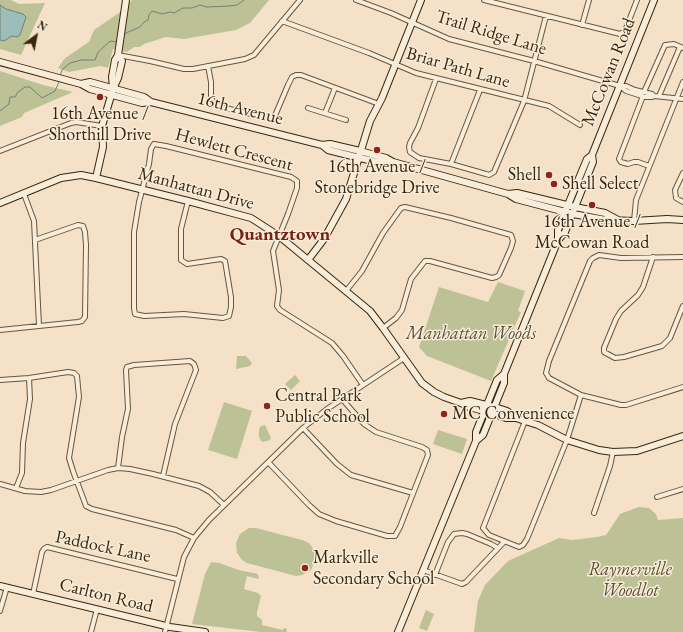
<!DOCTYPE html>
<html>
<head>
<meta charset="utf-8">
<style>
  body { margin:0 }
  #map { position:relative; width:683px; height:632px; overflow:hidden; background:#f4e1c7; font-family:"EB Garamond",serif }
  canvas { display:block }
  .north { position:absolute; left:16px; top:16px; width:40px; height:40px; -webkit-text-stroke:3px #f8ecdb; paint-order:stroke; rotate:32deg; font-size:11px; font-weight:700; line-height:16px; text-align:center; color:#39270d }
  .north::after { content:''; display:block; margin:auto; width:14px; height:18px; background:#39270d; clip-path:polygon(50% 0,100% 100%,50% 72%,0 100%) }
</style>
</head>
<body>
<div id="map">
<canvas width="683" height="632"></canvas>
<div class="north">N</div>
</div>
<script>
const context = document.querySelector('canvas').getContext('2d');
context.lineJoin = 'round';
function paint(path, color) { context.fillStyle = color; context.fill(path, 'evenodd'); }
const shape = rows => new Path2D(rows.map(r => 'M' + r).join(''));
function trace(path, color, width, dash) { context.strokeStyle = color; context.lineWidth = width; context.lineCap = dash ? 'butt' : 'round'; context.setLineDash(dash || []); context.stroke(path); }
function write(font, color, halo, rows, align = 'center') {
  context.font = font + ' "EB Garamond",serif'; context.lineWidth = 3; context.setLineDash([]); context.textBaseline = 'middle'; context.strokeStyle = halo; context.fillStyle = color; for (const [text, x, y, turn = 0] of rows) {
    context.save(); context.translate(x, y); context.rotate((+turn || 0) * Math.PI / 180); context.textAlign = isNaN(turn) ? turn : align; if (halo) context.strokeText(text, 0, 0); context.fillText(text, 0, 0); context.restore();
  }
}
paint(shape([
  [0,0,11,0,19,4,45,3,21,55,0,49],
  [132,0,269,0,250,23,236,30,184,39,166,37,144,44,140,47,134,47,127,52,113,49,108,68,100,66,69,72,58,68,65,58,89,42,94,30,123,10],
  [0,71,43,85,73,92,24,113,22,117,0,126],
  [498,282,525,291,518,311,521,312,491,381,427,356,419,347,439,287,488,302],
  [237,356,246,356,252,363,250,366,236,369],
  [295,375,300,381,291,390,285,384],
  [224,402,252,411,237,459,208,450],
  [265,425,271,438,270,440,263,442,261,441,259,437,259,429,261,426],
  [438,430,467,439,462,454,433,444],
  [639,507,649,508,656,514,658,520,683,518,683,632,474,632,478,601,485,585,508,561,559,538,572,540,597,537,606,535,611,528,620,514],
  [249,528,256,528,302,540,309,543,314,550,316,558,311,570,302,575,296,576,247,563,242,560,237,553,236,543,240,534],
  [211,562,219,563,239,570,258,574,259,579,247,576,244,589,258,593,261,596,257,612,257,616,262,620,262,625,283,630,284,628,286,628,287,632,261,632,192,624,205,574],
  [426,610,434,614,427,631,419,628]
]), '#bcc295');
const water = shape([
  [0,5,6,9,23,14,26,17,20,35,17,37,12,36,4,41,0,40,0,5]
]);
paint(water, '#9cbdb9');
trace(water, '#748174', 1);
trace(shape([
  [123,36,126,33,140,27,144,22,148,20,149,15,152,11,162,14,170,12,174,13,183,8,192,8,200,5,207,7,229,6,237,5,244,0],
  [60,77,62,70,70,63,81,60,95,60,98,52,109,42,111,41,117,42],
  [0,111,9,104,10,97,15,97,18,92,25,87,30,87,42,98,55,91,59,82]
]), '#748174', 1);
const street = shape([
  [356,0,391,13,449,39,534,61,620,86,626,86,635,90,652,94,654,96],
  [484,0,620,34,625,31,637,0],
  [282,21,369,53,416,73,549,106,580,125],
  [582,25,589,0],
  [118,55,150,61,184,69,193,69,245,59,254,55,300,0],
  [208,66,211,82,211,96,213,103,221,107,268,118,274,118,288,85,292,77,296,75,301,75,379,104],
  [436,79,418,128,410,143,409,147,410,152,419,158,451,164,486,174,489,175,494,172,524,101,546,16],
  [620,86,626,91,645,97,652,97,654,96,683,99],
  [644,92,665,45,674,44,683,48],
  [643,96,619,159,621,162,628,164,634,162,638,162,649,166],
  [659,96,680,47],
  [308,108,346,120],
  [325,113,335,88],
  [0,151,71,123,76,122,102,126],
  [451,164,480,90],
  [683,173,675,190,676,198,683,202],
  [24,194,34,221,39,326],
  [188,201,181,229,181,260,187,264,221,259,225,261,231,297,231,307,229,316,223,318,184,314,144,316,135,314,134,308,134,232,139,202,149,164,151,149,154,144,166,146,291,177,297,181,297,188,288,214,273,251,279,290,277,306,280,310,332,343,343,356,363,385],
  [634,221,636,200,683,82],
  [653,257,643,287,638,295,621,311,616,319,604,348,604,352,615,358,624,357,662,346,670,338,683,306],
  [683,257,621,258,599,255,593,258,590,261,549,361,546,373,549,378,581,395,621,405,626,405,683,387],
  [346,291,362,271,383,233,401,208,405,207,451,218,511,235,513,241,511,248,499,275,496,277,492,278,430,261,425,261,411,279,402,310,396,318,383,328],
  [0,330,78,322,82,321,85,317,86,245,85,232,83,226,78,225,35,240],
  [0,380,29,378,68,372,74,373,77,376,79,397,69,458,73,471,86,506,92,509,176,530,194,538],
  [525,421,483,528,489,535,519,547,523,545,527,539,567,440,581,395],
  [303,428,337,464,351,475,413,493],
  [269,463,309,505,319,514,336,521,387,536,395,536,400,527,428,455,427,450,422,447,376,432,364,424,342,399],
  [118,468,122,437,128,409,126,370,127,367,134,365,190,361,194,364,196,370,175,424,163,476],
  [0,484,25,491,41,492,51,490,108,470,118,468,130,469,153,474,199,486,210,492,224,505],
  [16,488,22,473,23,443,30,399,29,378],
  [657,497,683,489],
  [594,513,610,466,613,452],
  [423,570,462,584,466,582,504,542],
  [435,575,448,542,454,534,462,533,467,534,491,544,498,548],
  [33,594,42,552,44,549,47,547,177,579],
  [0,611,7,587],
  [91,632,97,609],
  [165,632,184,557,194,538,209,520,303,428,327,409,404,358]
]);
const secondary = shape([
  [0,62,81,84,90,89,142,103,151,102,322,145,330,144,360,151,386,158,393,162,508,194,516,199,573,214,606,220,634,221,667,219,683,220],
  [81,84,90,82,144,97,151,102],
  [113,87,112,77,115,60,118,55,126,0],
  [322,145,328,150,352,156,385,164,393,162],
  [96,178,103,147,102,126,113,89,118,78,122,61,118,55],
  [508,194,517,193,575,207,605,213,618,220],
  [0,203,61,178,81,175,96,178,188,201,251,218,279,236,370,311,383,328,422,383,434,392,444,397,461,403,469,407,492,413,506,418,516,418,525,421,538,425,567,440,599,450,613,452,637,451,683,436],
  [558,240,565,232,593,162,592,155,654,0],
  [308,260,324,239,346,199,370,121,382,98,421,0],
  [461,403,470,401,498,408,507,411,516,418],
  [476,441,483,435,504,383,504,374],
  [0,586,170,627,205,632],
  [398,632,476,441,476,432,497,380,504,374,558,240,558,230,563,217,587,159,592,155]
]);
trace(street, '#68563c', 6);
trace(secondary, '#39270d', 8);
trace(street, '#f8ecdb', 4);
trace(secondary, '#f8ecdb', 6);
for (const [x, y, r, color] of [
  [100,97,4,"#8f2418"],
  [377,150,4,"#8f2418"],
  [549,175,4,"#8f2418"],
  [554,184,4,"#8f2418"],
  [592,205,4,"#8f2418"],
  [267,406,4,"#8f2418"],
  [444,414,4,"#8f2418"],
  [305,568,4,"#8f2418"]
]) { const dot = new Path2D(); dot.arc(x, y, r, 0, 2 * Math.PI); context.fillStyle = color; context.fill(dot); trace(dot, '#f8ecdb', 1.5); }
write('18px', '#39270d', '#f8ecdb', [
  ["Trail Ridge Lane",491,33,17],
  ["Briar Path Lane",458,68,16],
  ["McCowan Road",609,72,-68],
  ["16th Avenue",240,109,14],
  ["Hewlett Crescent",234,150,15],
  ["Manhattan Drive",196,189,15],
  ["Paddock Lane",103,547,12],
  ["Carlton Road",106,596,14]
]);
write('18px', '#39270d', '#f8ecdb', [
  ["16th Avenue /",100,114,"center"],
  ["Shorthill Drive",100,135,"center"],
  ["16th Avenue /",377,167,"center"],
  ["Stonebridge Drive",377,188,"center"],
  ["Shell",541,175,"right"],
  ["Shell Select",562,184],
  ["16th Avenue /",592,222,"center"],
  ["McCowan Road",592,243,"center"],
  ["Central Park",275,396],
  ["Public School",275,417],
  ["MC Convenience",452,414],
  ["Markville",313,558],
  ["Secondary School",313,579]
], 'left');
write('italic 18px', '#5a4e2f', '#f8ecdb', [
  ["Manhattan Woods",471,334],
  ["Raymerville",630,570],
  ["Woodlot",630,591]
]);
write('bold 19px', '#7a1f14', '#f8ecdb', [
  ["Quantztown",280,235]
]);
</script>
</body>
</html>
